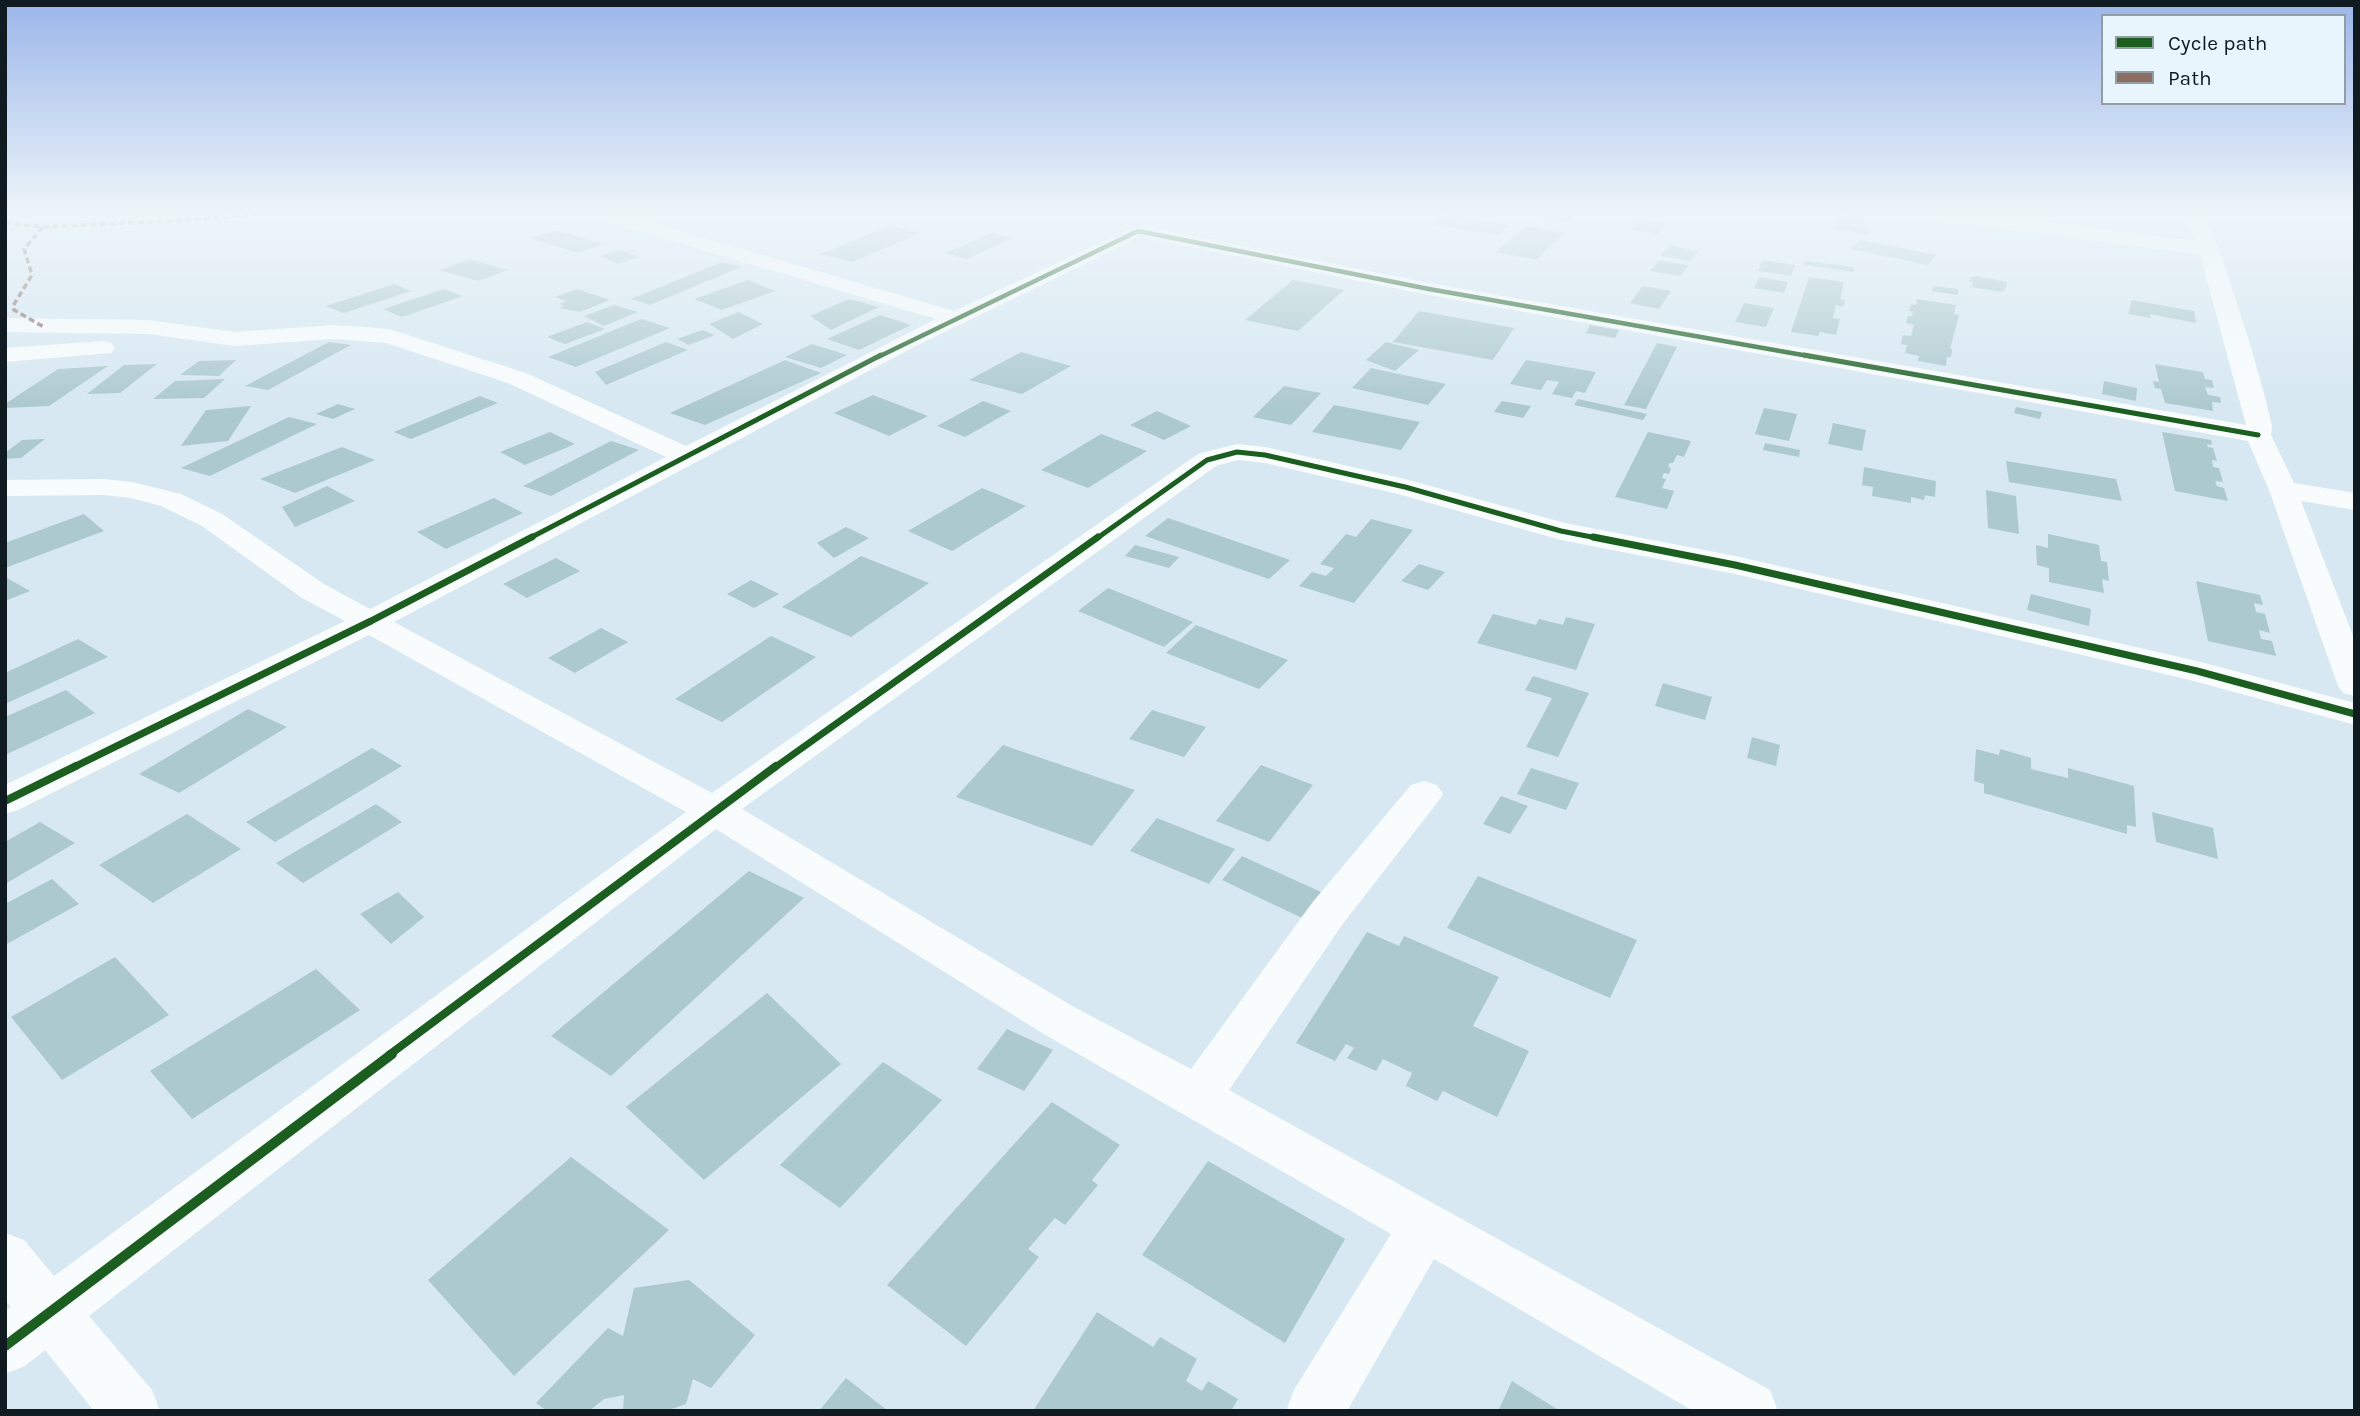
<!DOCTYPE html>
<html>
<head>
<meta charset="utf-8">
<style>
  body { margin:0 }
  #map { position:relative; width:2360px; height:1416px; overflow:hidden; background:#d7e8f2; font-family:Karla,sans-serif }
  canvas { display:block }
  .frame { position:absolute; inset:0; border:7px solid #0f1a21; pointer-events:none }
  .legend { position:absolute; left:2101px; top:14px; width:245px; height:91px; box-sizing:border-box; background:#e9f5fc; border:2px solid #929da4; margin:0; padding:9px 12px; list-style:none; font-size:21px; color:#0f1a21 }
  .legend li { display:flex; align-items:center; gap:14px; height:35px }
  .legend b { width:35px; border:2px solid #929da4 }
</style>
</head>
<body>
<div id="map">
<canvas width="2360" height="1416"></canvas>
<div class="frame"></div>
<ul class="legend">
<li><b style="height:9px;background:#1b5e20"></b>Cycle path</li>
<li><b style="height:9px;background:#8d6e63"></b>Path</li>
</ul>
</div>
<script>
const context = document.querySelector('canvas').getContext('2d');
context.lineJoin = 'round';
function paint(path, color) { context.fillStyle = color; context.fill(path, 'evenodd'); }
const shape = rows => new Path2D(rows.map(r => 'M' + r).join(''));
function trace(path, color, width, dash) { context.strokeStyle = color; context.lineWidth = width; context.lineCap = dash ? 'butt' : 'round'; context.setLineDash(dash || []); context.stroke(path); }
paint(shape([
  [1546,211,1577,211,1568,222,1540,218],
  [1442,214,1509,225,1499,235,1431,224],
  [1838,214,1865,217,1864,226,1869,227,1868,234,1835,229],
  [1634,218,1666,223,1658,234,1631,230,1635,225,1630,224],
  [890,225,921,233,852,262,821,254],
  [1526,226,1564,233,1536,260,1496,252],
  [556,230,604,244,578,253,530,238],
  [991,233,1012,238,967,259,945,253],
  [1860,240,1936,255,1928,265,1851,249],
  [1669,245,1698,251,1690,261,1660,256],
  [620,250,639,257,618,264,600,256],
  [469,259,508,270,478,281,439,270],
  [1658,260,1688,265,1681,276,1650,271],
  [1762,260,1795,265,1791,276,1758,271],
  [1805,261,1854,267,1854,272,1804,265],
  [722,262,741,267,650,305,631,299],
  [1975,276,2007,282,2006,288,2002,292,1972,287,1973,282,1969,281,1970,278],
  [1759,277,1788,282,1784,293,1754,288],
  [1809,277,1844,282,1840,299,1845,300,1843,307,1836,305,1833,318,1840,319,1836,335,1820,332,1818,336,1791,332],
  [748,280,775,291,722,310,694,299],
  [1293,280,1344,290,1298,331,1245,320],
  [394,284,411,291,344,313,326,306],
  [1643,286,1671,291,1659,309,1630,303],
  [1933,286,1958,289,1958,295,1932,291],
  [444,289,463,296,402,317,383,309],
  [577,289,610,300,580,312,559,308,564,306,559,304,566,301,555,297],
  [849,299,879,307,831,330,810,316],
  [1917,299,1956,305,1954,314,1959,315,1950,349,1952,349,1951,357,1947,357,1946,366,1918,361,1919,356,1905,353,1907,345,1901,344,1903,335,1911,336,1914,325,1906,323,1908,316,1912,316,1913,311,1909,311,1911,304,1916,305],
  [2132,300,2194,311,2196,323,2150,314,2151,318,2128,314],
  [1744,303,1774,308,1766,327,1735,322],
  [614,305,638,312,604,326,584,316],
  [1419,311,1514,328,1493,360,1393,342],
  [738,312,763,324,733,339,709,324],
  [880,315,911,325,859,350,827,339],
  [641,319,670,328,576,367,548,357],
  [587,322,605,329,565,344,547,337],
  [1590,325,1619,330,1615,338,1586,333],
  [702,330,715,335,689,345,677,339],
  [329,342,351,345,268,390,245,386],
  [666,342,688,350,606,385,595,372],
  [1386,342,1419,350,1395,371,1366,360],
  [1657,343,1677,347,1646,409,1624,405],
  [812,344,847,355,821,368,785,357],
  [1021,352,1071,366,1022,394,969,380],
  [236,360,219,376,180,375,199,361],
  [785,360,821,373,705,425,670,413],
  [1526,360,1596,372,1585,393,1576,391,1572,398,1552,394,1559,382,1547,380,1541,390,1510,384],
  [157,364,120,393,87,394,124,365],
  [2155,364,2203,372,2205,379,2212,380,2214,388,2205,387,2208,395,2220,397,2221,403,2212,402,2213,411,2165,403,2161,389,2155,388,2153,381,2159,382],
  [108,366,49,406,5,408,5,404,58,369],
  [1371,368,1446,384,1428,405,1352,388],
  [225,379,204,398,153,399,175,381],
  [2104,381,2137,388,2136,401,2102,394],
  [1284,386,1321,393,1291,425,1253,417],
  [873,395,928,416,889,436,834,413],
  [480,396,498,403,411,439,394,432],
  [1578,399,1647,414,1643,420,1574,405],
  [983,401,1011,411,965,437,937,426],
  [1502,401,1531,406,1523,418,1494,412],
  [338,404,355,409,333,419,316,414],
  [1334,405,1420,422,1401,450,1312,432],
  [251,406,228,441,181,446,206,410],
  [2016,407,2042,412,2040,419,2014,413],
  [1764,408,1797,414,1789,441,1755,434],
  [1157,411,1191,426,1164,440,1130,425],
  [289,417,317,424,210,476,181,468],
  [1833,423,1866,430,1862,451,1828,444],
  [550,432,575,444,525,465,500,452],
  [1648,432,1691,441,1684,457,1677,455,1673,463,1670,463,1668,467,1671,468,1669,474,1664,473,1662,478,1666,479,1662,488,1674,491,1667,509,1615,497],
  [2162,432,2211,440,2212,445,2207,444,2208,447,2213,448,2217,461,2212,460,2213,467,2219,468,2223,482,2215,481,2217,486,2224,488,2228,501,2175,491],
  [1101,434,1147,451,1088,488,1041,470],
  [45,439,21,458,5,459,5,453,22,440],
  [611,441,639,450,551,496,523,486],
  [1765,443,1800,450,1799,457,1763,450],
  [342,447,375,460,295,493,260,479],
  [2006,461,2116,479,2122,501,2009,482],
  [1864,467,1936,481,1935,497,1925,495,1924,500,1911,497,1911,503,1872,496,1873,487,1862,485],
  [327,486,355,501,295,527,282,507],
  [982,488,1026,506,952,551,908,531],
  [1986,490,2016,496,2019,534,1988,528],
  [494,498,523,513,446,549,417,532],
  [84,514,104,531,5,568,5,543],
  [1168,518,1290,560,1269,579,1145,536],
  [1371,519,1413,530,1354,603,1299,586,1312,572,1326,576,1334,568,1320,564,1346,534,1356,537],
  [846,527,869,538,834,558,817,543],
  [2048,534,2099,545,2101,561,2107,562,2109,581,2102,579,2104,593,2049,582,2049,568,2037,565,2036,545,2048,548],
  [1135,545,1179,557,1169,568,1125,556],
  [861,556,929,583,851,637,782,607],
  [556,558,580,571,527,598,503,584],
  [1419,564,1445,572,1428,590,1401,581],
  [5,577,30,591,5,601],
  [751,580,779,594,754,608,727,594],
  [2196,581,2260,595,2263,605,2254,603,2256,612,2265,614,2270,633,2259,630,2261,639,2272,641,2276,656,2208,641],
  [1108,588,1193,622,1164,647,1078,611],
  [2031,594,2091,609,2089,626,2027,610],
  [1493,614,1536,625,1539,619,1563,625,1566,617,1595,624,1576,670,1477,643],
  [1196,625,1288,660,1259,689,1166,653],
  [601,628,628,642,575,673,548,658],
  [771,636,816,657,722,722,675,699],
  [78,639,108,657,5,704,5,673],
  [1533,676,1589,693,1558,757,1526,747,1552,698,1525,690],
  [1663,683,1712,697,1705,720,1655,706],
  [66,690,95,713,5,755,5,717],
  [248,709,287,727,179,793,139,774],
  [1152,710,1206,727,1184,757,1129,739],
  [1752,737,1780,745,1776,766,1747,758],
  [1003,745,1135,790,1092,846,956,797],
  [372,748,402,766,275,842,246,822],
  [1976,749,1999,755,2000,749,2031,758,2031,769,2068,778,2068,768,2134,786,2136,827,2127,825,2127,834,1984,793,1984,784,1974,781],
  [1261,765,1313,785,1269,842,1216,821],
  [1531,768,1579,783,1566,810,1517,794],
  [1501,796,1528,806,1510,834,1483,824],
  [376,804,402,822,303,883,276,863],
  [2152,812,2213,828,2218,859,2156,842],
  [187,814,241,849,153,903,99,865],
  [1157,818,1235,849,1209,884,1130,851],
  [40,822,75,843,5,884,5,842],
  [1242,856,1321,892,1302,918,1222,880],
  [749,871,804,898,611,1076,551,1036],
  [1478,876,1637,940,1610,998,1447,928],
  [52,879,79,904,5,945,5,904],
  [398,892,424,917,391,944,360,914],
  [1367,932,1399,946,1404,936,1499,977,1473,1026,1529,1051,1497,1117,1443,1091,1437,1101,1406,1086,1412,1073,1383,1059,1376,1071,1347,1058,1354,1048,1346,1044,1335,1061,1296,1043],
  [115,957,169,1015,62,1080,11,1017],
  [316,969,360,1010,192,1119,150,1071],
  [767,993,841,1064,704,1180,626,1107],
  [1007,1029,1053,1050,1024,1091,977,1069],
  [883,1062,942,1100,840,1208,780,1165],
  [1052,1102,1120,1145,1092,1180,1098,1185,1065,1225,1055,1218,1028,1249,1039,1257,966,1346,887,1285],
  [571,1157,669,1230,514,1376,428,1280],
  [1208,1161,1345,1239,1285,1343,1142,1255],
  [689,1280,755,1335,711,1388,693,1379,686,1404,666,1411,623,1411,624,1395,604,1399,589,1411,547,1411,536,1403,608,1328,623,1336,634,1288],
  [1097,1312,1153,1347,1160,1337,1197,1359,1186,1381,1202,1391,1208,1381,1238,1399,1231,1411,1033,1411],
  [846,1378,888,1411,819,1411],
  [1512,1381,1560,1411,1498,1411]
]), '#acc9ce');
paint(shape([
  [582,211,611,211,954,311,1138,225,1429,283,2246,425,2200,254,1909,217,1900,211,1953,211,2196,241,2183,211,2201,211,2219,249,2250,344,2265,397,2272,426,2271,435,2294,483,2355,493,2355,510,2301,501,2355,641,2355,696,2343,693,2338,686,2269,490,2248,441,1429,295,1140,237,914,347,394,622,712,793,1198,454,1237,444,1265,447,1405,479,1565,523,1735,556,2197,661,2355,703,2355,725,2190,680,1735,574,1561,540,1398,494,1265,463,1238,460,1216,466,742,809,1074,1007,1191,1069,1312,903,1411,785,1424,781,1437,785,1443,794,1437,803,1342,925,1229,1090,1770,1390,1778,1411,1693,1411,1434,1259,1347,1411,1286,1411,1294,1390,1391,1234,1042,1033,716,829,89,1316,152,1390,160,1411,94,1411,45,1350,25,1366,5,1374,5,1311,11,1307,5,1300,5,1233,24,1240,54,1276,686,812,369,635,18,810,5,814,5,785,345,621,302,598,202,526,161,506,131,498,104,495,5,496,5,480,104,479,132,482,181,494,222,514,324,584,370,609,666,457,508,383,386,343,334,339,235,346,149,334,5,332,5,318,149,320,235,332,334,325,389,329,526,373,686,446,936,319,584,215,582,211],
  [103,341,111,343,115,348,111,353,5,362,5,348,103,341]
]), '#f9fcfd');
trace(shape([
  [5,223,43,227,204,219,289,211],
  [43,227,24,249,32,275,13,306,14,310,44,327]
]), '#8d6e63', 3.5, [6, 3.5]);
trace(shape([
  [878,357,1138,231,1429,289,1814,357]
]), '#1b5e20', 4.5);
trace(shape([
  [1804,355,2258,435],
  [528,539,881,355],
  [1096,539,1207,460,1237,452,1265,455,1405,487,1561,531,1602,539]
]), '#1b5e20', 5);
trace(shape([
  [1593,537,1735,565,2197,671,2355,714],
  [72,768,371,621,532,537],
  [774,768,1098,537]
]), '#1b5e20', 7);
trace(shape([
  [5,801,76,766],
  [389,1055,776,766]
]), '#1b5e20', 8);
trace(shape([
  [5,1346,392,1054]
]), '#1b5e20', 10);
const sky = context.createLinearGradient(0, 0, 0, 409);
sky.addColorStop(0, '#9bb6ea');
sky.addColorStop(0.52, '#edf5f9');
sky.addColorStop(1, '#edf5f900');
context.fillStyle = sky;
context.fillRect(0, 0, 2360, 409);
</script>
</body>
</html>
